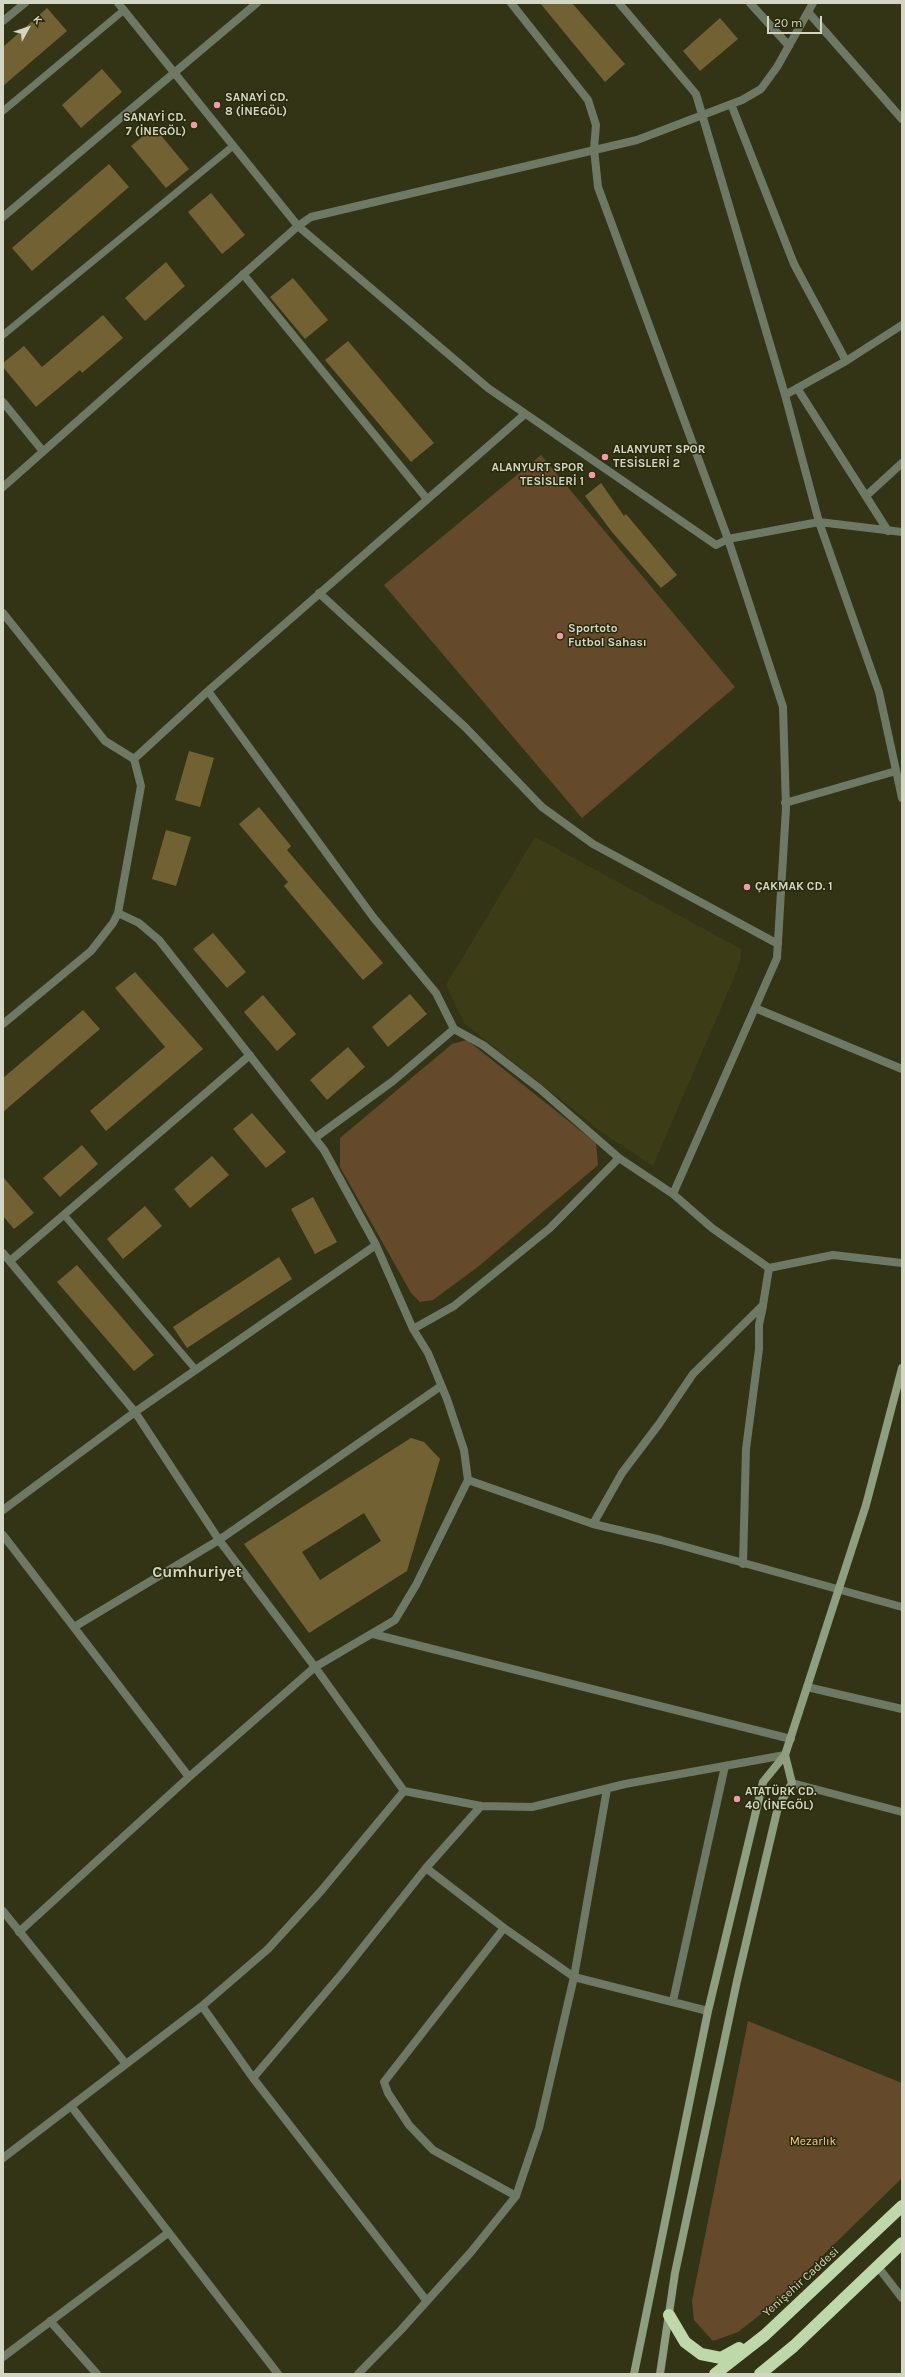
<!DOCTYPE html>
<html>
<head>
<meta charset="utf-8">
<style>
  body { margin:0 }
  #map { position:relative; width:905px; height:2377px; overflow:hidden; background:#333415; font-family:Karla,sans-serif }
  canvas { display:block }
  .frame { position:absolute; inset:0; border:4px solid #d4d6c4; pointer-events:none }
  .north { position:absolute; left:8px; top:8px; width:40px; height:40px; -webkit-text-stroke:3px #292a0b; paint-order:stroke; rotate:50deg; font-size:11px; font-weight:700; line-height:16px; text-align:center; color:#d4d6c4 }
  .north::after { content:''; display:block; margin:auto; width:14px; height:18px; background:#d4d6c4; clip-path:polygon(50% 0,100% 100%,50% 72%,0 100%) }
  .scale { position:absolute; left:767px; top:16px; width:55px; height:18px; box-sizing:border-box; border:2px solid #d4d6c4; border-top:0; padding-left:5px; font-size:12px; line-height:14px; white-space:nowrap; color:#d4d6c4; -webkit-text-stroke:3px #292a0b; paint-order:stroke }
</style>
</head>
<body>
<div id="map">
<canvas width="905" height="2377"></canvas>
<div class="frame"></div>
<div class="north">K</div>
<div class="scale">20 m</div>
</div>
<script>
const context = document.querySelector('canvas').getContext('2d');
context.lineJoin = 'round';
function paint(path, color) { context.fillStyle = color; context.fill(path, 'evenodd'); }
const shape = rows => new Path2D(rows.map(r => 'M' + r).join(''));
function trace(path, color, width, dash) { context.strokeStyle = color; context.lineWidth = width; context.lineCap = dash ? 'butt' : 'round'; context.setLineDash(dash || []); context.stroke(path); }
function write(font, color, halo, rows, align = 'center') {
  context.font = font + ' Karla,sans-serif'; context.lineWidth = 3; context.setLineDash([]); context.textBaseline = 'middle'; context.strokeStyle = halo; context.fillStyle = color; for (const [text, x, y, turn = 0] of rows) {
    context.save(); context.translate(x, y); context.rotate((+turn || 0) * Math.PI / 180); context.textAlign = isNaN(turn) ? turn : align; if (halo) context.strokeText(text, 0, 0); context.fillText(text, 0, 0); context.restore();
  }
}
paint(shape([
  [535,837,741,949,741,958,734,978,653,1166,604,1134,464,1023,446,985]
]), '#3c3d16');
paint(shape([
  [541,455,735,687,582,818,384,585],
  [467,1040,596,1143,598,1165,479,1266,433,1300,420,1302,411,1293,340,1167,340,1138,452,1044],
  [748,2021,902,2083,902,2178,770,2307,738,2332,713,2341,694,2320,692,2301]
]), '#644a2a');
paint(shape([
  [540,3,572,3,625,64,605,82],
  [47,8,67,31,3,86,3,47],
  [720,18,738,39,700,71,683,51],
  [102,69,122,92,81,128,62,105],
  [154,127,189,169,166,188,131,146],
  [109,164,129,187,32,271,12,248],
  [211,193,245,235,222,254,188,212],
  [166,262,185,286,145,321,125,298],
  [293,278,328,320,305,339,270,297],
  [103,315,123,338,82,373,80,370,36,407,3,367,3,363,24,346,42,367],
  [348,341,434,443,411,462,325,360],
  [601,483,624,516,626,514,677,575,661,588,612,532,585,496],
  [189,751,214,758,200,807,175,800],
  [259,807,291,846,287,850,383,963,363,980,284,886,288,882,239,824],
  [166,830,191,837,176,886,152,879],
  [213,933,246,972,227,988,193,949],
  [135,972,203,1049,106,1131,90,1111,165,1047,115,988],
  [410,994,427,1014,388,1047,372,1027],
  [263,995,296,1034,277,1051,244,1012],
  [83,1010,100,1029,3,1112,3,1078],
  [348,1047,365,1067,327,1100,310,1080],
  [252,1113,286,1152,266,1168,233,1129],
  [82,1145,98,1164,60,1197,43,1178],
  [212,1156,229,1175,190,1208,174,1189],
  [3,1177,34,1213,14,1229,3,1216],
  [313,1197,337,1242,315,1254,291,1209],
  [145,1206,162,1226,123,1259,107,1239],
  [279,1257,292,1279,187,1348,173,1327],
  [77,1265,154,1355,134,1371,57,1282],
  [411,1438,424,1442,440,1459,407,1571,309,1633,244,1544],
  [364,1513,381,1541,320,1580,302,1552]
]), '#726233');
trace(shape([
  [3,111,124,10],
  [3,335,233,146],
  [65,1216,196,1370]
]), '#6d7865', 7);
trace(shape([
  [118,3,298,226,488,388,716,545,728,539,819,522,902,532],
  [511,3,588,100,596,125,594,149,598,187,728,539,783,707,786,808,777,958,673,1194],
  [619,3,696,94,785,395,819,522,879,692,902,798],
  [750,3,789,46],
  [808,12,902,119],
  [3,21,25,3],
  [731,104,794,264,846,361],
  [3,217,257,3],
  [243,274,427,499],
  [797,388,888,531],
  [785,395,846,361,902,325],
  [3,402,42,450],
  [3,487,298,226,311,217,637,140,742,100,761,89,777,67,813,3],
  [866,496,902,463],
  [319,593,465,727,542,807,593,844,778,944],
  [3,613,105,741,134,759,141,786,118,913,113,923,91,951,3,1024],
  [208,691,373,917,436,993,454,1029],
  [134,759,208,691,525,414],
  [785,803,896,771],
  [755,1008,902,1069],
  [315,1138,393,1081,454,1029,483,1045,540,1089,619,1158,673,1194,712,1228,769,1268,833,1255,902,1263],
  [3,1253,135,1412,219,1540,315,1667,404,1791,481,1806,532,1807,625,1784,785,1755],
  [10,1261,250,1055],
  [413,1329,454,1306,550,1228,619,1158],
  [468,1480,593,1524,661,1540,902,1607],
  [3,1510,135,1412,376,1245],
  [593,1524,622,1473,659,1424,693,1374,763,1305,769,1268],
  [3,1535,189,1777],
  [743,1564,746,1449,759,1349,759,1325,763,1306],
  [74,1627,219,1540,441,1386],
  [373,1634,791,1739],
  [807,1687,902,1709],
  [792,1783,902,1812],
  [426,1868,504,1928,574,1977,708,2011],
  [3,1911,126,2064],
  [504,1928,384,2082,388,2093,409,2125,433,2150,516,2196],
  [19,1932,189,1777,315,1667,395,1620,416,1585,468,1480,464,1450,447,1399,428,1353,413,1329,376,1245,324,1150,159,940,139,923,118,913],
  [673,2001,725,1766],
  [202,2006,253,2078,426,2300],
  [253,2078,344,1971,426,1868,481,1806],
  [71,2106,278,2374],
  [3,2158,202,2006,268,1949,321,1891,404,1791],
  [878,2267,902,2298],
  [50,2321,97,2374],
  [3,2357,168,2233],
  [358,2374,400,2331,471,2252,516,2196,539,2128,574,1977,607,1789]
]), '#6d7865', 8);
trace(shape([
  [634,2374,708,2011,763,1782,785,1755,866,1505,902,1368],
  [660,2374,675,2273,737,1981,778,1807,792,1783,785,1755]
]), '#8e9f81', 8);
trace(shape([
  [669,2315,685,2342,701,2354,721,2358,739,2348],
  [715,2374,765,2335,902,2206],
  [760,2374,794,2346,902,2243]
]), '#bed8a9', 12);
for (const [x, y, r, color] of [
  [217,105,4,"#f39aa8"],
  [194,125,4,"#f39aa8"],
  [605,457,4,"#f39aa8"],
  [592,475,4,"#f39aa8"],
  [560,636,4,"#f39aa8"],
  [747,887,4,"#f39aa8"],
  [737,1799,4,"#f39aa8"]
]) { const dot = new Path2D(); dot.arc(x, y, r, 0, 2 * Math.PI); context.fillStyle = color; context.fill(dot); trace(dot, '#292a0b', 1.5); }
write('bold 12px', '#d4d6c4', '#292a0b', [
  ["SANAYİ CD.",225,98],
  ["8 (İNEGÖL)",225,112],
  ["SANAYİ CD.",186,118,"right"],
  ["7 (İNEGÖL)",186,132,"right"],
  ["ALANYURT SPOR",613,450],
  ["TESİSLERİ 2",613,464],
  ["ALANYURT SPOR",584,468,"right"],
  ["TESİSLERİ 1",584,482,"right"],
  ["Sportoto",568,629],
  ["Futbol Sahası",568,643],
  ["ÇAKMAK CD. 1",755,887],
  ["ATATÜRK CD.",745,1792],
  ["40 (İNEGÖL)",745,1806]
], 'left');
write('12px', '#fec98b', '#292a0b', [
  ["Mezarlık",813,2142]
]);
write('12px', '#d4d6c4', '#292a0b', [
  ["Yenişehir Caddesi",801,2282,-42]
]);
write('bold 16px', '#d4d6c4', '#292a0b', [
  ["Cumhuriyet",197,1572]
]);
</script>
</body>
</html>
